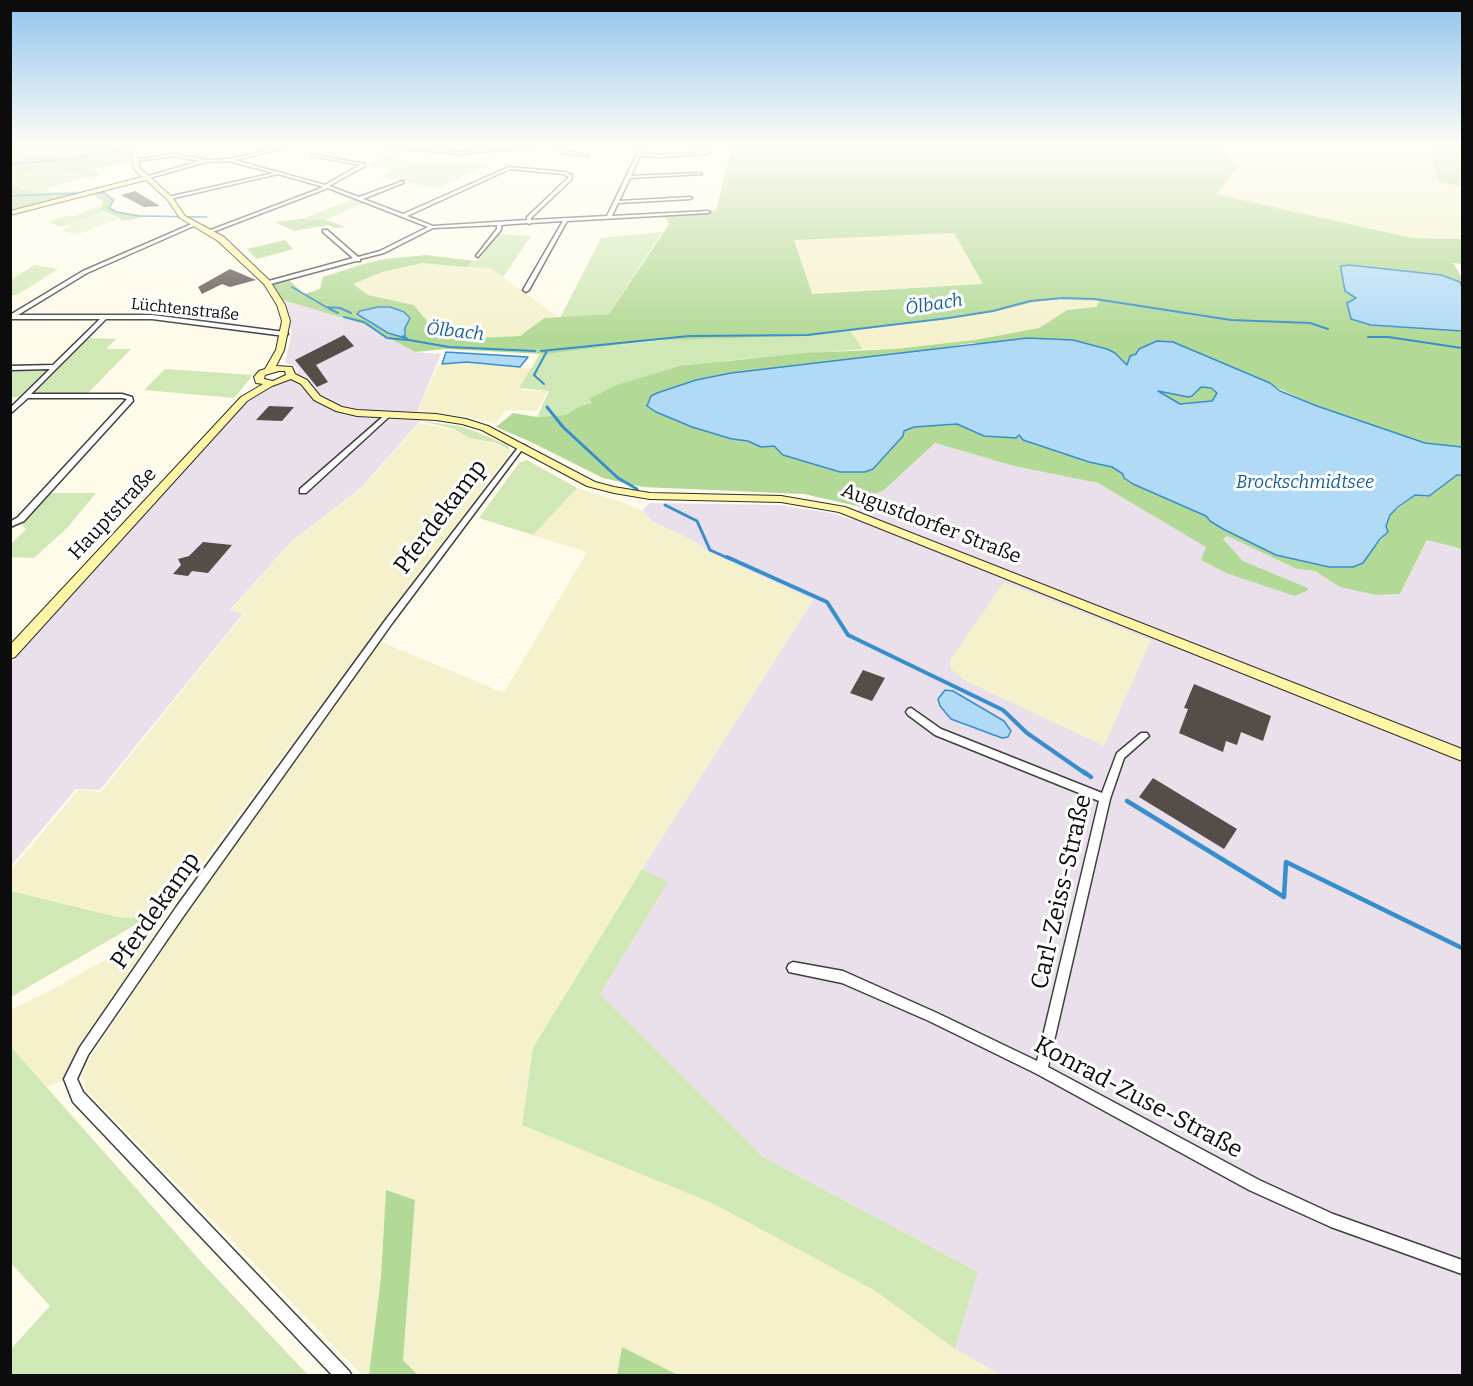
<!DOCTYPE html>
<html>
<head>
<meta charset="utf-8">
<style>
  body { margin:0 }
  #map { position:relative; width:1473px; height:1386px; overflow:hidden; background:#fffbeb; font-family:Bitter,serif }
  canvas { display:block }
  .frame { position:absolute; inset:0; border:12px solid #0c0c0c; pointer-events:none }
</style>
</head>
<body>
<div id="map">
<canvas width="1473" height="1386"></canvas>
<div class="frame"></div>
</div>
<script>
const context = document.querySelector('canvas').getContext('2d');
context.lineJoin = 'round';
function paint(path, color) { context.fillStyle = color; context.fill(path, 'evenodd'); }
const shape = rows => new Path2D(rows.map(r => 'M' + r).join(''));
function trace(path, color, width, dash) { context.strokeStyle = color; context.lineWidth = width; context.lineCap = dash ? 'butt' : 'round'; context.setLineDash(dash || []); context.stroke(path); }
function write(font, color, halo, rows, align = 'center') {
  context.font = font + ' Bitter,serif'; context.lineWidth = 6; context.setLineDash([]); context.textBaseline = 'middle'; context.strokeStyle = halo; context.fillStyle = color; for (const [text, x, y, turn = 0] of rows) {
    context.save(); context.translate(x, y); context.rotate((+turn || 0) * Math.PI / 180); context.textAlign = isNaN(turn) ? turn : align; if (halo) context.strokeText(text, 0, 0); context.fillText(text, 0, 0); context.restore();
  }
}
paint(shape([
  [283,300,363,324,415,352,441,354,417,412,420,421,362,487,291,542,230,610,243,614,100,790,76,789,11,866,10,666,33,635,231,414,266,387,293,378,298,370,294,365,285,363,292,332],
  [935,443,1014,466,1098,483,1207,547,1201,560,1308,588,1243,561,1223,539,1227,536,1297,569,1315,571,1340,587,1376,595,1400,594,1427,540,1462,549,1462,1375,1000,1375,955,1349,978,1272,763,1157,600,994,668,882,642,869,813,600,707,551,696,542,653,522,642,511,649,503,778,505,837,514,851,520,869,496,883,491]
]), '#eae0eb');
paint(shape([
  [1216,146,1426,146,1432,148,1437,181,1462,187,1462,239,1412,238,1216,194,1238,167],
  [955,233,984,284,811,294,793,239],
  [423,263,490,268,560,318,544,318,520,336,453,339,439,336,414,305,368,295,352,284,383,273],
  [1059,299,1100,301,1096,307,1067,310,1039,328,975,340,895,349,863,349,850,331,993,312,1034,302],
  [467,362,533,369,520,390,548,391,537,411,505,410,496,424,469,417,418,411,438,365],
  [419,423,454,430,469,438,495,444,511,451,177,897,149,917,121,918,11,891,11,870,78,790,101,792,244,614,231,610,291,542,363,487],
  [577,488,625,503,642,511,653,522,696,542,707,551,813,600,642,869,533,1048,522,1125,714,1204,874,1290,955,1349,1000,1375,678,1375,622,1347,617,1375,418,1375,403,1360,415,1200,386,1191,381,1277,369,1375,362,1375,86,1090,82,1077,90,1058,198,896,379,641,504,693,587,552,533,535],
  [1004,582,1151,640,1104,746,964,680,951,669,950,660],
  [165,926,77,1050,64,1080,46,1087,11,1047,10,1010,44,994]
]), '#f4f1cc');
paint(shape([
  [383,157,429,163,490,164,437,188,381,177,394,170,366,166],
  [45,169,75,172,90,177,47,188,49,191,38,193,27,193,30,191,11,182,10,175],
  [354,199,364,203,325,220,301,219],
  [103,203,103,212,61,227,48,222,65,216,76,216],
  [662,232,609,314,560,318,601,238],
  [496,234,531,236,503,277,490,268,466,267,482,257],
  [34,265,58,269,17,295,11,295,11,280],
  [850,331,863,349,723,361,589,400,593,403,580,406,566,415,537,417,549,391,519,388,540,354,673,339,812,336],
  [89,338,116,339,106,349,131,349,87,394,33,394],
  [50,369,22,397,11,397,10,370],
  [165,369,253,375,234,398,144,390],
  [421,421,459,426,477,432,507,445,510,450,496,443,469,438,454,429],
  [527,460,577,488,533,535,479,518,519,463],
  [50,493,96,493,67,528,34,558,11,557,11,544,26,529,22,525,24,521],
  [642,869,668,882,600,994,763,1157,978,1272,955,1349,874,1290,714,1204,522,1125,533,1048],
  [11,891,121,918,149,917,11,997],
  [11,1047,204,1265,308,1375,11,1375,11,1349,50,1306,11,1263]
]), '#cfe8b5');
paint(shape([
  [732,146,1216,146,1238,167,1216,194,1412,238,1462,239,1462,264,1453,263,1462,278,1462,287,1454,279,1441,275,1349,265,1341,267,1345,291,1356,298,1354,301,1361,323,1462,331,1462,447,1425,443,1317,406,1219,361,1173,342,1157,341,1136,354,1127,365,1107,349,1080,342,1017,339,992,344,972,343,902,354,731,373,657,393,648,401,692,427,732,439,775,446,811,464,840,472,865,472,873,469,903,436,904,431,914,427,957,424,978,434,1016,438,1020,435,1023,440,1089,462,1112,467,1123,474,1124,478,1133,484,1206,516,1210,521,1223,529,1276,555,1329,567,1375,547,1388,532,1386,526,1390,515,1415,495,1427,497,1457,475,1462,475,1462,549,1427,540,1400,594,1376,595,1340,587,1315,571,1297,569,1227,536,1223,539,1243,561,1308,588,1308,590,1295,596,1226,573,1201,560,1206,547,1098,483,1014,466,935,443,883,491,869,496,861,507,804,494,643,487,603,478,529,441,496,427,513,413,537,417,566,415,580,406,592,403,589,399,617,385,680,366,806,353,895,349,975,340,1039,328,1067,310,1096,307,1100,301,1059,299,1034,302,993,312,812,336,658,340,545,354,445,349,415,352,363,324,283,300,270,285,289,280,304,294,320,289,323,277,360,265,384,259,426,255,474,261,466,267,423,263,383,272,353,284,368,295,414,305,439,336,453,339,520,336,544,318,609,314,669,224,665,216,716,211],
  [954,233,983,284,812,294,794,240],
  [357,314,410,318,405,328,406,336,387,333],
  [1426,146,1450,146,1462,154,1462,187,1437,181,1432,149],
  [108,149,125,152,130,158,129,162,94,169,100,175,90,177,75,172,45,169,11,175,11,159,63,156],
  [10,182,22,189,30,190,28,193,93,191,11,211],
  [104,192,117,200,114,200,111,207,116,211,140,215,167,216,140,217,137,219,119,221,122,219,101,210,103,202,94,195],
  [301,219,325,220,346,227,334,228,328,225,294,231,275,222],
  [285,240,293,249,257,259,247,249],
  [1201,387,1211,388,1217,393,1212,401,1181,404,1156,391,1188,397,1192,396],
  [386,1190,415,1200,403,1360,418,1375,369,1375,381,1277],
  [622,1347,678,1375,617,1375]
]), '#b2d995');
paint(shape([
  [11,146,102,146,108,149,63,156,13,159,11,159]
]), '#d4dfbd');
paint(shape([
  [102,213,119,219,76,235,61,230,70,227,67,225]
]), '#e1efc7');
const water = shape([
  [1349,265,1441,275,1460,282,1462,287,1462,331,1371,325,1351,319,1347,303,1356,298,1345,291,1341,269,1341,266,1349,265],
  [378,307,390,307,404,312,410,318,405,328,405,338,388,333,357,314,360,311,378,307],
  [1028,338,1073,340,1107,349,1115,353,1127,365,1130,356,1136,354,1139,349,1157,341,1173,342,1270,383,1280,391,1317,406,1425,443,1462,447,1462,475,1457,475,1429,496,1415,495,1398,507,1390,515,1386,526,1388,532,1380,539,1363,563,1353,567,1329,567,1276,555,1223,529,1210,521,1206,516,1133,484,1124,478,1123,474,1112,467,1089,462,1023,440,1019,435,1016,438,984,436,957,424,914,427,904,431,903,436,873,469,865,472,840,472,783,455,774,446,761,447,748,441,732,439,692,427,656,412,647,406,651,396,657,393,696,380,731,373,1028,338],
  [1201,387,1211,388,1217,393,1212,401,1180,404,1158,391,1188,397,1192,396,1201,387],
  [446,352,528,357,520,367,467,362,442,364,446,352],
  [945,690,953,691,1004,721,1011,731,1008,737,1002,738,951,719,940,706,938,699,945,690]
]);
paint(water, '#b0daf5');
trace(water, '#388ecc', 1.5);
trace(shape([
  [10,164,70,159,148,146],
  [93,193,105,193,113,201,109,208,116,212,139,216,207,217],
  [10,196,83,193]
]), '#388ecc', 1.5);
trace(shape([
  [292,287,326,307,340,308,351,313],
  [328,308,338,313],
  [344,317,364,322,387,338,408,340],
  [403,336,409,340,449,347,535,351],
  [1368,337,1388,337,1462,348],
  [541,351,689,336,807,335,949,318,993,311,1030,301,1063,298,1095,299,1231,320,1310,323,1328,329],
  [544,384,534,375,547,351]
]), '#388ecc', 2);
trace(shape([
  [547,407,563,427,618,478,637,489],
  [665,505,697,521,710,550,730,559]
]), '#388ecc', 3);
trace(shape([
  [727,557,827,602,848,635,1003,710,1027,733,1086,774]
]), '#388ecc', 4);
trace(shape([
  [1084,772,1091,777],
  [1127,801,1284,897,1286,862,1462,948]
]), '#388ecc', 4.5);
paint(shape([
  [135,191,160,206,144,207,121,195],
  [230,269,256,280,230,287,222,284,202,294,198,287],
  [344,335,354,346,316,365,328,382,317,387,295,360],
  [269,406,294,407,282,421,256,420],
  [203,542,232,545,208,573,192,571,188,576,173,574,181,565,178,559,189,556],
  [863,670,885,678,872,701,850,693],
  [1194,684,1271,716,1263,741,1241,732,1237,745,1226,741,1223,752,1179,733,1188,709,1184,708],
  [1153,778,1237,829,1224,849,1139,797]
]), '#544d48');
const street = shape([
  [290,146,295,146,234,160,325,185,360,165,312,156,311,154,365,164,365,166,329,186,359,197,403,181,403,183,363,199,403,214,509,167,564,172,572,175,571,180,531,218,531,220,607,216,641,146,645,146,641,154,659,155,693,153,697,150,709,150,711,151,707,154,659,157,640,156,631,176,700,173,702,174,630,178,619,201,690,197,692,198,690,199,618,203,612,216,708,211,710,212,708,213,567,221,529,290,526,292,523,290,563,221,531,223,529,224,527,223,501,225,501,230,478,257,476,256,497,229,497,225,433,228,384,253,360,259,360,261,356,261,267,285,264,283,265,282,353,258,323,232,323,230,327,230,358,257,380,251,428,227,328,188,210,233,208,233,208,231,324,187,278,174,170,199,168,197,274,173,229,161,206,162,146,179,145,177,200,161,174,156,137,161,135,160,174,154,206,160,229,159,290,146],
  [510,169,563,174,569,177,527,217,527,220,433,226,407,216,510,169],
  [374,146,384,146,458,152,539,146,550,146,458,154,374,146],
  [556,146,560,146,564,151,588,155,586,156,562,153,556,146],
  [194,223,196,225,87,273,18,315,152,315,285,332,288,334,285,336,152,319,106,319,31,394,122,394,132,397,133,401,24,521,10,527,10,522,18,517,127,399,122,398,28,398,10,414,10,408,50,369,10,370,10,366,53,365,100,319,10,319,10,315,83,271,194,223],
  [386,414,391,415,306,493,300,493,300,489,386,414],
  [524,445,526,446,526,448,521,451,393,622,185,914,88,1055,77,1079,83,1092,349,1371,352,1376,333,1376,73,1102,64,1079,80,1047,177,906,387,618,517,449,524,445],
  [911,708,941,729,1102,793,1117,753,1141,733,1147,733,1149,736,1124,758,1110,799,1048,1067,1259,1180,1333,1214,1462,1260,1462,1274,1331,1227,1249,1190,1037,1074,929,1021,842,983,789,972,787,968,789,964,793,962,843,971,937,1013,1037,1061,1099,801,935,735,908,715,906,712,908,709,911,708]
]);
const secondary = shape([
  [115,146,122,146,137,153,140,168,172,197,185,216,224,237,270,281,285,305,290,321,284,350,276,366,292,367,295,374,307,380,320,396,342,407,357,410,436,414,466,419,488,426,595,482,614,487,650,493,781,496,845,507,1462,749,1462,761,839,512,781,502,650,499,614,493,587,486,482,430,462,424,436,420,357,416,336,411,314,400,301,384,291,379,272,386,247,401,15,657,10,659,10,645,241,397,263,384,256,383,254,377,259,371,265,369,276,350,282,321,277,305,264,284,218,241,180,218,167,199,146,180,10,215,10,211,142,177,134,169,132,155,115,146],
  [279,371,285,371,286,375,273,381,264,379,265,375,279,371]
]);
trace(street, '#3f3f3f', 3);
trace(secondary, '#2e2e2e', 2);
paint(street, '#fff');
paint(secondary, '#fef6a6');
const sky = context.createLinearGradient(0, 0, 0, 340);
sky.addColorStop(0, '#91c3ed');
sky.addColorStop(0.43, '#fffdf6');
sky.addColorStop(1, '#fffdf600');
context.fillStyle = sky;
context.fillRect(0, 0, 1473, 340);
write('16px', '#0c0c0c', '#fff', [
  ["Lüchtenstraße",185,310,6]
]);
write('italic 18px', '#175f9c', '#fff', [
  ["Ölbach",934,305,-9],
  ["Ölbach",455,332,6],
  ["Brockschmidtsee",1305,483]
]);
write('20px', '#0c0c0c', '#fff', [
  ["Hauptstraße",113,514,-47],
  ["Augustdorfer Straße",931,524,21]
]);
write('24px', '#0c0c0c', '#fff', [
  ["Pferdekamp",441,517,-53],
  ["Carl-Zeiss-Straße",1062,892,-77],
  ["Pferdekamp",156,911,-55],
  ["Konrad-Zuse-Straße",1138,1098,28]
]);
</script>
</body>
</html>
